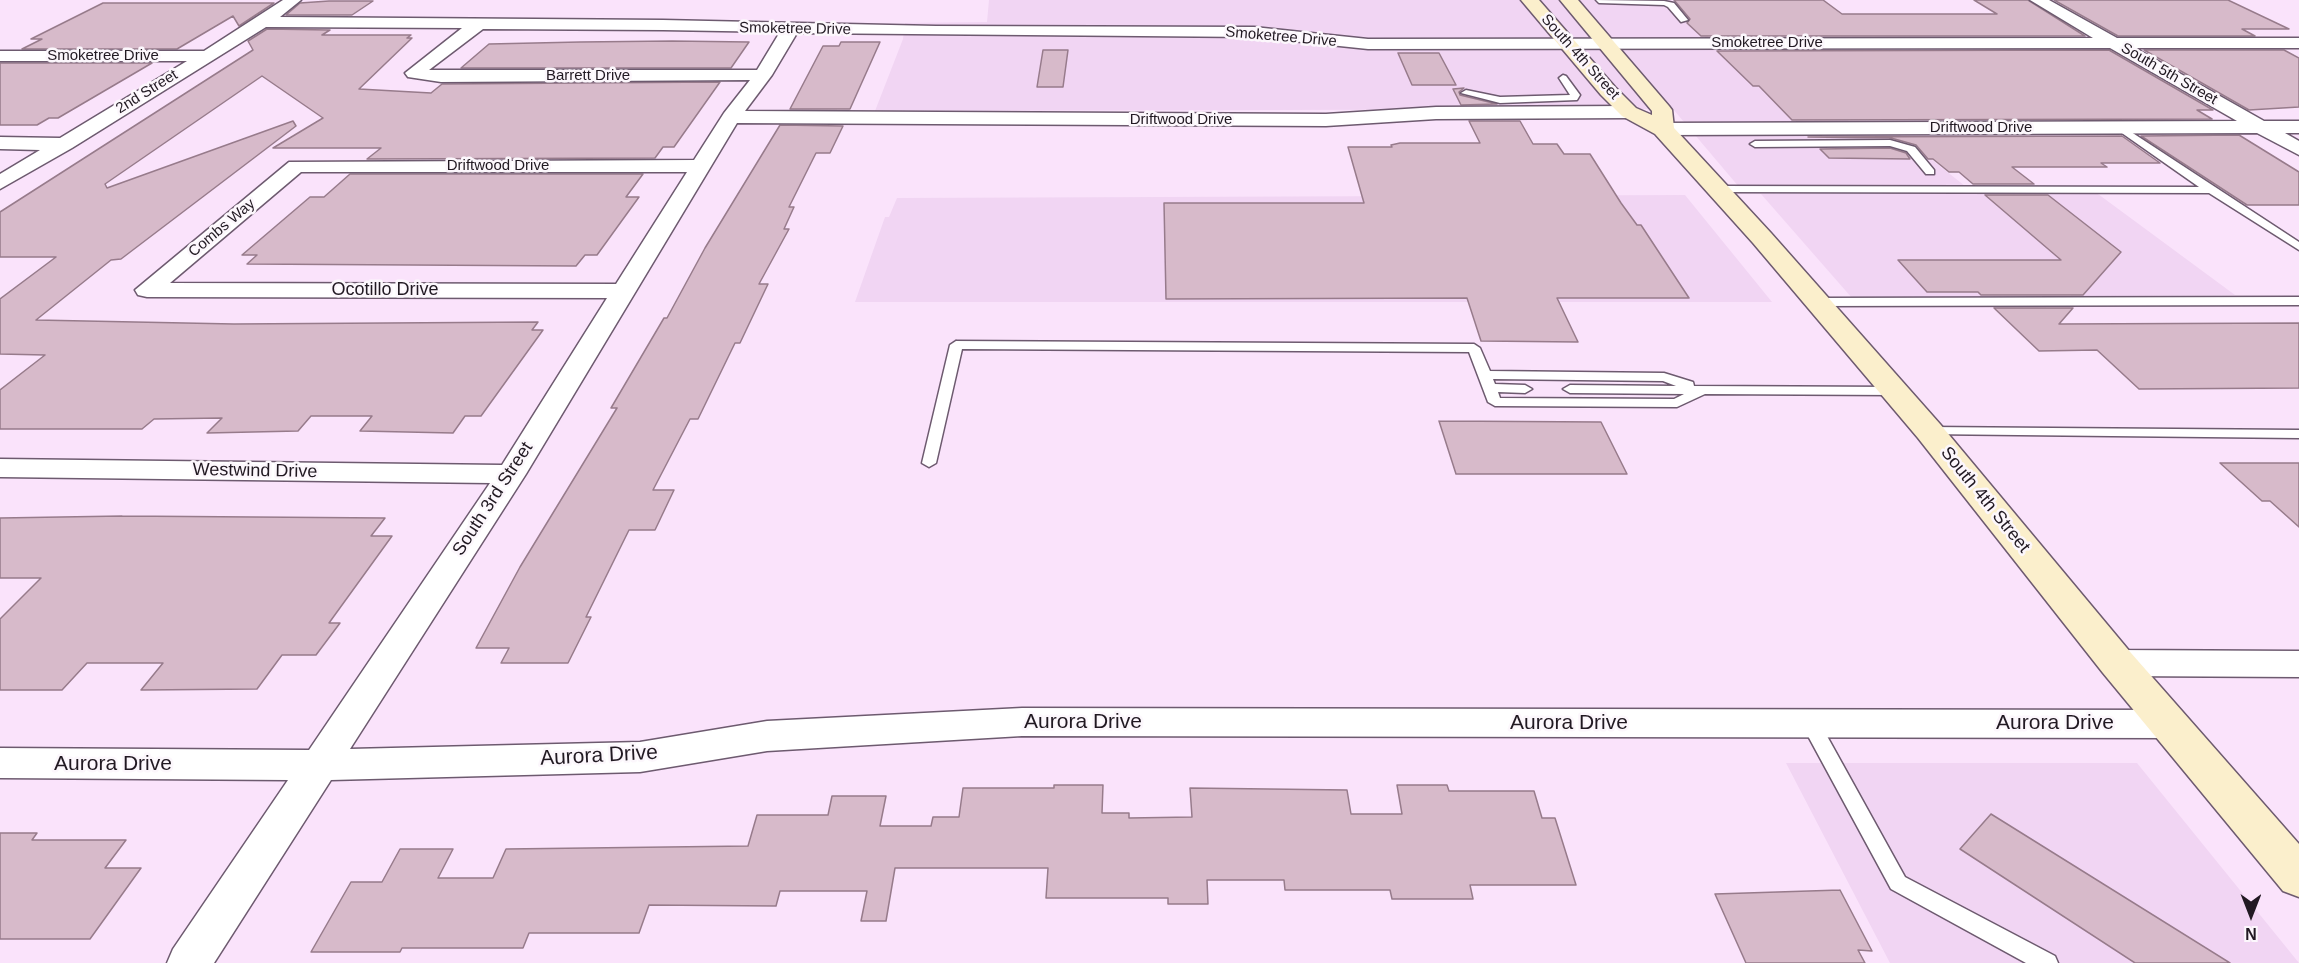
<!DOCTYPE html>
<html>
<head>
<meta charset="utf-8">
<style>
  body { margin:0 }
  #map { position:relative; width:2299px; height:963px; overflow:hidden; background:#fae3fb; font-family:Arial,sans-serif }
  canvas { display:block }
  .north { position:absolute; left:2221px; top:885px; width:60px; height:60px; -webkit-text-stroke:4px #fcf7fc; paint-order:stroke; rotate:180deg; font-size:16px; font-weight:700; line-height:24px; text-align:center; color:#211922 }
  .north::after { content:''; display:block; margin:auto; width:21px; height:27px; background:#211922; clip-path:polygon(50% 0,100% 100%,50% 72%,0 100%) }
</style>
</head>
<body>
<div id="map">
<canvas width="2299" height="963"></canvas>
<div class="north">N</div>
</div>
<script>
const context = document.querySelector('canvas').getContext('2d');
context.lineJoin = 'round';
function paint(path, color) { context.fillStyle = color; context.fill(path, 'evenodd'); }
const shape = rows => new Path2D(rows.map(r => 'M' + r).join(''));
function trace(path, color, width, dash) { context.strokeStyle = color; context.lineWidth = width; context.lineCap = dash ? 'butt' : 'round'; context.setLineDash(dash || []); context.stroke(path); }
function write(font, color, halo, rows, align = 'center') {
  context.font = font + ' Arial,sans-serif'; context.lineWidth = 5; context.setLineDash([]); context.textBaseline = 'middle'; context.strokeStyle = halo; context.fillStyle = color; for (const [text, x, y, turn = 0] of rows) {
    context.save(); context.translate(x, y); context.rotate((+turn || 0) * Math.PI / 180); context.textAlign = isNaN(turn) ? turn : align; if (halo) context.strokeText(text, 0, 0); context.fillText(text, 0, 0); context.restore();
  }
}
paint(shape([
  [989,0,1671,0,1710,38,1773,50,1849,121,1898,133,1965,186,1739,187,1673,109,875,111,903,39,905,23,987,22],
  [1761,194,2098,194,2235,295,1852,298],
  [1685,195,1772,302,855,302,885,217,889,217,897,198],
  [1786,763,2137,763,2299,963,1890,963]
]), '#f1d5f3');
const building = shape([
  [1674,0,1823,0,1842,14,1997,14,1974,0,2028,0,2085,36,1701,36,1687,23,1690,19,1674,0],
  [2054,0,2228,0,2289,29,2242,29,2255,36,2118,36,2054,0],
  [329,1,373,1,352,15,286,15,300,3,329,1],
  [103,3,274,3,239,26,233,16,177,49,22,49,42,39,31,39,103,3],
  [267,29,330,30,322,35,411,35,407,38,412,38,359,89,431,93,442,84,720,82,674,147,663,147,655,158,367,159,381,148,273,148,323,118,262,76,105,184,107,188,293,121,296,126,121,259,111,260,36,320,234,324,538,322,532,330,543,330,481,416,465,416,453,433,360,431,372,416,311,416,298,431,207,433,222,418,154,419,142,429,0,429,0,390,45,355,0,354,0,299,56,257,0,257,0,212,253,50,248,41,267,29],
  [580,42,672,41,749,42,731,68,461,68,489,44,580,42],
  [841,42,880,42,850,109,790,109,823,46,839,46,841,42],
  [1043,50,1068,50,1063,87,1037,87,1043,50],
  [2109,50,2213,110,2197,110,2212,119,1792,120,1759,86,1753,86,1717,51,2109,50],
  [2144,50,2284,50,2299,58,2299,107,2249,110,2144,50],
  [1398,53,1439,53,1456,85,1412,85,1398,53],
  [0,63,152,63,58,118,49,118,37,125,0,125,0,63],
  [1464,88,1459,92,1460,95,1497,104,1461,105,1453,89,1464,88],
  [1469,121,1520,121,1533,144,1557,144,1564,154,1590,154,1621,203,1637,225,1641,225,1689,298,1557,298,1578,342,1481,341,1467,298,1166,299,1164,203,1364,203,1348,147,1392,147,1391,145,1400,143,1480,143,1469,121],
  [780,125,843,126,830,153,816,153,789,207,794,207,784,229,789,229,759,284,768,284,740,343,735,343,698,419,690,419,653,490,674,490,655,530,629,530,586,617,591,617,568,663,501,663,509,648,476,648,520,567,617,408,611,408,664,318,667,318,705,248,780,125],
  [2239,135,2299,172,2299,205,2247,205,2141,136,2239,135],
  [2122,136,2160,163,2101,163,2107,167,2012,167,2034,184,1973,184,1959,172,1949,172,1933,159,1928,159,1916,145,1891,138,1808,137,2122,136],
  [1890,148,1906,153,1910,159,1829,158,1820,149,1890,148],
  [350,174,643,174,626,197,639,197,597,255,585,255,576,266,247,264,257,255,242,255,310,197,324,197,350,174],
  [1985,195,2048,195,2121,252,2083,295,1981,295,1978,292,1927,292,1898,260,2061,260,1985,195],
  [1994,308,2073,308,2059,324,2299,323,2299,388,2139,389,2097,350,2039,351,1994,308],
  [1439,421,1601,422,1627,474,1456,474,1439,421],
  [2220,463,2299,463,2299,527,2270,501,2262,501,2220,463],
  [122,516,385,518,371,536,392,536,329,623,340,623,316,655,282,655,257,689,141,690,163,663,87,663,62,690,0,690,0,619,41,578,0,578,0,518,122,516],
  [1054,785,1103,785,1102,813,1129,813,1129,818,1192,817,1190,788,1347,790,1351,814,1402,814,1397,785,1447,785,1449,791,1534,791,1542,818,1555,818,1576,885,1470,885,1473,899,1392,899,1390,890,1285,890,1284,880,1207,880,1208,904,1168,904,1168,898,1046,898,1048,868,895,868,886,921,861,921,867,891,780,891,776,906,649,905,639,933,529,933,523,948,402,948,400,952,311,952,351,882,382,882,400,849,453,849,438,878,493,878,506,849,748,846,757,815,828,815,832,796,886,796,880,826,931,826,933,817,959,817,963,788,1054,788,1054,785],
  [1991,814,2230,963,2135,963,1960,849,1991,814],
  [0,833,37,833,32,840,126,840,105,868,141,868,90,939,0,939,0,833],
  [1840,890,1872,951,1858,950,1865,963,1746,963,1715,894,1840,890]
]);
paint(building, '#d7baca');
trace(building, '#977b8b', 1.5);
const service = shape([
  [1596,0,1664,1,1674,3,1688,20,1681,22,1668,7,1664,5,1599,3,1596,0],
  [1563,75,1566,76,1580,95,1577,100,1500,103,1461,93,1466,90,1500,97,1570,95,1559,78,1563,75],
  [2122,126,2299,242,2299,250,2209,193,1718,192,1713,189,1718,186,2199,187,2119,131,2117,129,2122,126],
  [1890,140,1915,147,1934,170,1934,174,1926,174,1907,151,1890,146,1755,147,1750,144,1755,141,1890,140],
  [2299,297,2299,305,1818,306,1812,302,1818,298,2299,297],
  [956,341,1474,344,1480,348,1490,371,1664,373,1693,382,1694,386,1895,387,1902,391,1895,395,1705,394,1677,407,1495,406,1488,402,1469,352,962,349,936,463,929,467,922,463,950,345,956,341],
  [1493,379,1663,381,1676,386,1570,385,1563,389,1570,393,1684,394,1674,399,1500,398,1498,392,1525,393,1532,389,1525,385,1495,384,1493,379],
  [1929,427,2299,430,2299,438,1924,434,1922,431,1929,427],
  [1810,716,1817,718,1905,877,2055,956,2058,963,2026,963,1891,889,1801,723,1803,718,1810,716]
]);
const minor = shape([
  [283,0,301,0,280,17,663,20,936,26,1254,27,1368,39,2093,38,2030,0,2049,0,2117,38,2299,38,2299,48,2135,48,2264,121,2299,121,2299,133,2285,133,2299,141,2299,155,2257,133,1663,135,1653,129,1663,123,2237,121,2110,48,1368,49,1254,37,797,33,772,75,745,111,1326,114,1436,107,1629,106,1638,112,1629,118,1436,119,1326,126,737,123,526,474,350,749,640,742,767,721,1022,708,2168,710,2181,714,2187,724,2181,734,2168,738,1022,736,767,751,640,772,331,780,214,963,167,963,173,949,288,780,0,778,0,748,309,750,490,483,0,477,0,459,502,465,607,298,147,297,138,295,135,290,289,162,694,160,724,113,750,80,441,82,408,77,405,73,462,28,266,27,72,148,0,189,0,174,40,150,0,149,0,137,60,138,187,61,0,61,0,51,204,51,283,0],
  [483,29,663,30,780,32,757,70,429,70,483,29],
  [301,172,687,172,616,284,170,283,301,172],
  [2117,650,2299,651,2299,677,2117,676,2104,672,2099,663,2104,654,2117,650]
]);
const secondary = shape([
  [1521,0,1539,0,1615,87,1636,108,1652,115,1652,111,1560,0,1578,0,1669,106,1672,110,1674,128,1771,233,1940,424,2131,653,2299,844,2299,897,2283,891,2103,673,1918,438,1753,243,1655,134,1622,116,1601,95,1521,0]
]);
trace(service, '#6d5a6f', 3);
trace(minor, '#6d5a6f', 3);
trace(secondary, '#6d5a6f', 3);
paint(service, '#fff');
paint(minor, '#fff');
paint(secondary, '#fbefcc');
write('15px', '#211922', '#fcf7fc', [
  ["Smoketree Drive",795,29,1],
  ["Smoketree Drive",1281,37,5],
  ["Smoketree Drive",1767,43],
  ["Smoketree Drive",103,56],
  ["South 4th Street",1580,57,48],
  ["South 5th Street",2169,74,30],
  ["Barrett Drive",588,76],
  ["2nd Street",147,92,-32],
  ["Driftwood Drive",1181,120],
  ["Driftwood Drive",1981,128],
  ["Driftwood Drive",498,166],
  ["Combs Way",222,228,-40]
]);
write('18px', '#211922', '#fcf7fc', [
  ["Ocotillo Drive",385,290],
  ["Westwind Drive",255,471,1],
  ["South 3rd Street",493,499,-57],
  ["South 4th Street",1985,500,51]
]);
write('21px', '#211922', '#fcf7fc', [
  ["Aurora Drive",1083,722],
  ["Aurora Drive",1569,723],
  ["Aurora Drive",2055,723],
  ["Aurora Drive",599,756,-3],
  ["Aurora Drive",113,764]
]);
</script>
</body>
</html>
